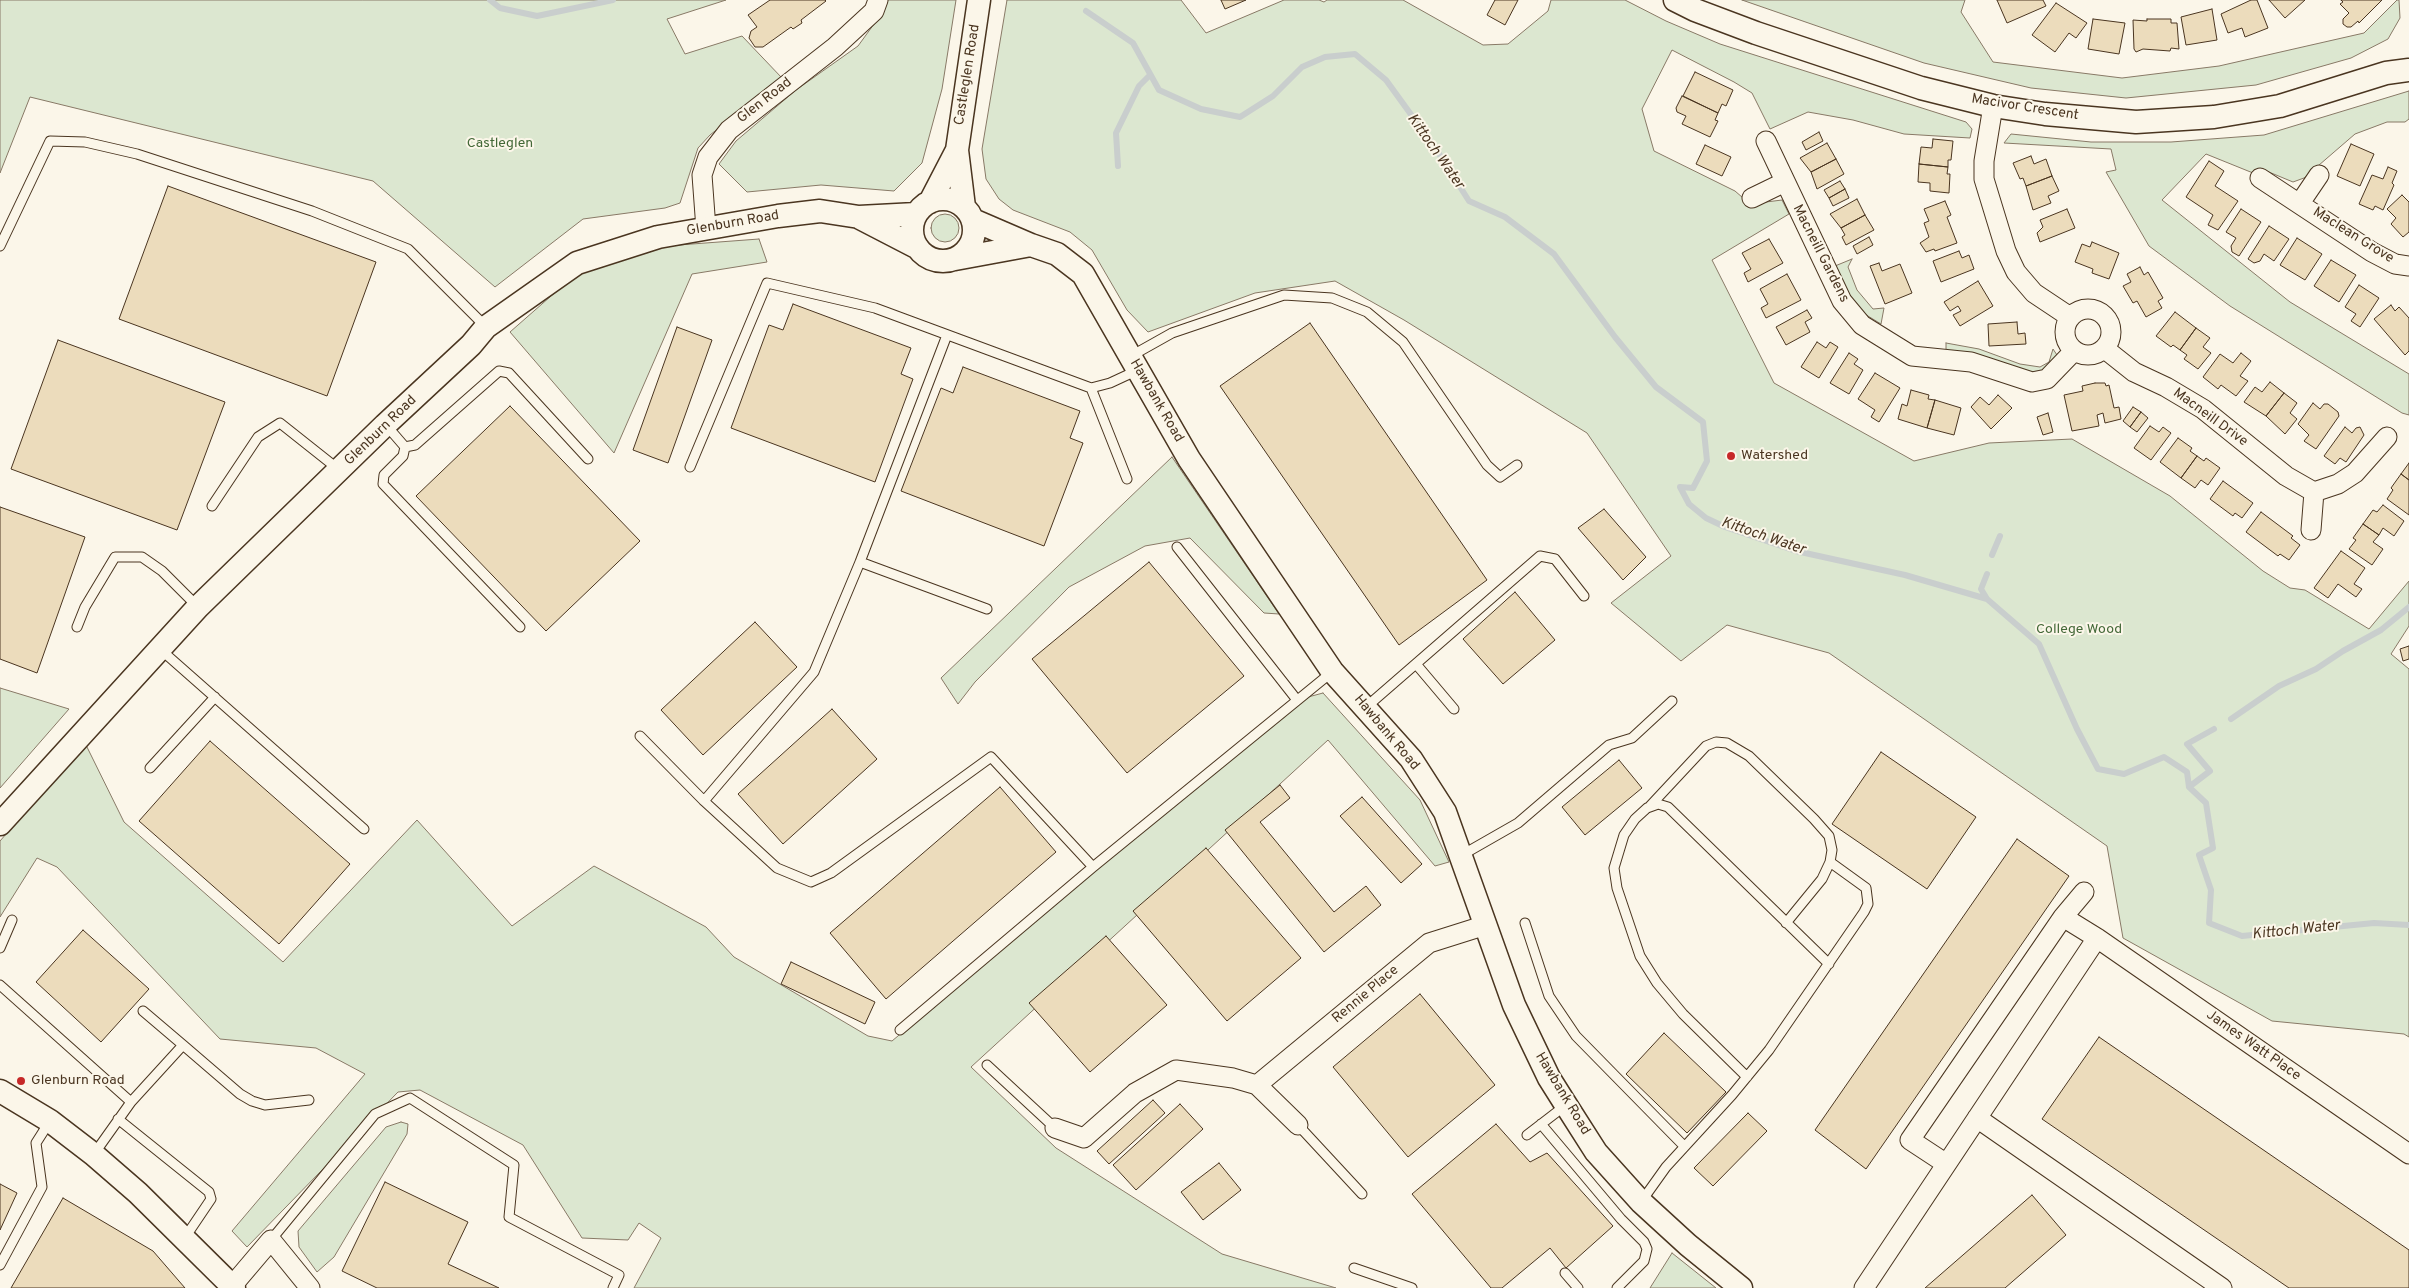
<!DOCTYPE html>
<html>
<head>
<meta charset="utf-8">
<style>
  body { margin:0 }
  canvas { display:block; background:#fbf6e9 }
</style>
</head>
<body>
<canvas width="2409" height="1288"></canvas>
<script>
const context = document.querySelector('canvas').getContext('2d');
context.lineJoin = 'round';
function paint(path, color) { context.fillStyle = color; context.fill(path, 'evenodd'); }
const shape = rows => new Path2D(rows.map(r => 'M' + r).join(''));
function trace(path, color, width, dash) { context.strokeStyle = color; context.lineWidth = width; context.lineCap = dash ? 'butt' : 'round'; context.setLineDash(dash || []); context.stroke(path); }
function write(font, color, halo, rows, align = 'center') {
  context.font = font + ' Overpass,sans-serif'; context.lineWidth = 4; context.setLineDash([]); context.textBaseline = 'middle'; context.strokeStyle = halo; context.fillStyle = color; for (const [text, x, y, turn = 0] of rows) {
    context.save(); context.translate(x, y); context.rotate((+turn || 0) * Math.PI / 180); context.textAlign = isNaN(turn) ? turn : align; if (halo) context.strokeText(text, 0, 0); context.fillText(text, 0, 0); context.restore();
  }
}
const green = shape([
  [0,0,726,0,667,19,685,54,742,36,782,78,710,135,698,148,680,203,665,208,583,219,495,287,373,181,30,97,0,173,0,0],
  [886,0,956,0,942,89,922,163,894,191,821,185,747,192,719,164,736,141,796,90,858,46,882,13,886,0],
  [1007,0,1181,0,1206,33,1284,0,1319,0,1324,2,1327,0,1403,0,1483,45,1508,44,1548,11,1551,0,1625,0,1666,21,1720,44,1966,122,1972,129,1970,138,1904,134,1853,120,1808,112,1770,129,1752,93,1734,82,1672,50,1642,109,1654,151,1735,191,1750,204,1782,200,1789,214,1712,260,1774,383,1914,461,1989,443,2072,439,2170,496,2263,571,2290,588,2305,590,2369,629,2409,581,2409,626,2391,654,2409,669,2409,1037,2404,1034,2272,1021,2123,938,2107,846,1829,653,1727,625,1681,661,1611,603,1671,556,1587,433,1404,320,1335,281,1255,293,1148,332,1127,310,1092,250,1070,232,1013,210,999,199,986,179,982,149,1007,0],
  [1742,0,1965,0,1961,12,1993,62,2122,78,2219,66,2364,33,2397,0,2399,0,2400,18,2388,39,2351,58,2256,85,2126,98,2031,88,1924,63,1742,0],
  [2409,91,2409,119,2405,122,2387,122,2355,134,2304,178,2293,182,2264,170,2253,173,2206,154,2162,200,2290,302,2409,374,2409,415,2402,413,2230,306,2149,246,2106,172,2116,170,2111,149,2004,143,2011,134,2091,142,2171,142,2264,135,2409,91],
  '931 228a14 14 0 1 1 28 0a14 14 0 1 1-28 0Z',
  [759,239,767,262,692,274,614,453,510,332,575,275,652,247,759,239],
  [1852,259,1848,267,1857,290,1873,309,1884,308,1881,324,1863,313,1848,293,1835,266,1852,259],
  [1946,343,1979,349,2020,364,2040,367,2049,362,2053,349,2057,355,2056,360,2042,374,1946,354,1946,343],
  [1172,457,1279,614,1264,613,1190,538,1145,546,1069,587,975,682,958,704,941,678,1172,457],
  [0,688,69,709,0,788,0,688],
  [1323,693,1420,800,1449,862,1435,866,1328,740,971,1067,1056,1148,1222,1254,1336,1288,634,1288,661,1238,639,1223,628,1240,582,1238,523,1145,420,1090,398,1092,247,1247,232,1231,365,1074,316,1048,220,1039,57,867,37,858,0,917,0,841,85,743,124,822,283,962,417,820,512,926,594,866,706,927,734,957,868,1036,892,1041,1297,700,1323,693],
  [401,1122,408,1124,407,1134,334,1257,317,1272,299,1247,298,1231,386,1127,401,1122],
  [1672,1253,1716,1288,1650,1288,1672,1253]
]);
paint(green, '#dce7d0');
trace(green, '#887966', 1);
trace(shape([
  [490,0,500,8,537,16,613,0],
  [1086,11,1133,43,1159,90,1201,109,1240,117,1273,96,1302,67,1325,57,1355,54,1386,80,1436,149,1469,201,1505,217,1554,254,1615,337,1656,387,1703,422,1707,461,1693,488,1680,487,1689,504,1706,518,1725,527,1796,551,1905,575,1987,599,2039,644,2077,729,2098,769,2124,774,2164,757,2187,772,2189,787,2206,803,2213,848,2199,855,2211,890,2209,923,2242,936,2374,923,2409,925],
  [1118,166,1116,133,1139,86,1150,75],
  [1992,555,2000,536],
  [1987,599,1981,589,1987,574],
  [2231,719,2279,686,2316,669,2343,651,2381,630,2409,607],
  [2189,787,2210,771,2187,744,2214,729]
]), '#c9cecd', 6);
const building = shape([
  [770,0,825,0,826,1,801,20,802,23,793,29,791,27,763,47,755,47,749,38,751,31,757,27,748,15,770,0],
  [1221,0,1246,0,1225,9,1221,0],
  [1495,0,1518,0,1505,25,1487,15,1495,0],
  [1997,0,2043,0,2046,6,2007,23,1997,0],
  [2251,0,2257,0,2268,28,2245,37,2242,28,2228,33,2221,14,2251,0],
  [2269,0,2305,0,2285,18,2269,0],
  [2341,0,2382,0,2359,23,2358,21,2351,27,2347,27,2343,24,2343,19,2349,13,2340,4,2343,2,2341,0],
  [2056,3,2087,23,2076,38,2069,33,2055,52,2032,35,2056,3],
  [2212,9,2217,40,2186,45,2181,17,2212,9],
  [2093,19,2125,23,2119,54,2088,49,2093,19],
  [2147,19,2171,19,2171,23,2177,23,2179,49,2171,48,2170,51,2143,49,2136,52,2134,49,2133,20,2147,21,2147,19],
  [1695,72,1733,90,1726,106,1722,104,1718,113,1683,96,1695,72],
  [1682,96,1718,113,1715,120,1718,121,1710,137,1682,124,1686,116,1677,112,1676,108,1682,96],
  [1819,132,1823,141,1806,150,1802,142,1819,132],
  [1933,139,1953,141,1951,160,1948,160,1948,167,1919,164,1921,147,1932,148,1933,139],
  [1827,143,1836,159,1811,172,1800,158,1827,143],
  [2351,144,2374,154,2360,186,2337,176,2351,144],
  [1705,145,1731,157,1722,176,1696,164,1705,145],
  [2031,156,2034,164,2046,159,2052,176,2026,186,2023,178,2020,179,2013,163,2031,156],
  [1836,159,1844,174,1817,189,1811,172,1836,159],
  [2209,161,2224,171,2215,186,2238,201,2218,230,2208,225,2213,215,2186,197,2209,161],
  [1919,164,1948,167,1947,174,1950,174,1949,193,1930,191,1930,183,1918,182,1919,164],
  [2388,167,2397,171,2392,183,2394,185,2383,210,2375,206,2373,210,2359,204,2372,175,2383,179,2388,167],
  [2052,176,2059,191,2048,196,2051,203,2033,210,2026,186,2052,176],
  [1840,181,1845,189,1829,198,1824,190,1840,181],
  [168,186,376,262,327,396,119,319,168,186],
  [1845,189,1849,198,1833,206,1829,198,1845,189],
  [2402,195,2409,202,2409,232,2403,237,2391,224,2396,218,2387,209,2402,195],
  [1857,199,1865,215,1841,228,1830,214,1857,199],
  [1945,201,1951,215,1947,217,1957,243,1935,251,1934,249,1926,252,1920,243,1929,237,1924,223,1929,221,1924,209,1945,201],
  [2067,209,2075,228,2040,242,2037,233,2043,227,2040,220,2067,209],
  [2241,209,2261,222,2239,256,2232,252,2231,246,2236,238,2226,232,2241,209],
  [1865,215,1874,230,1846,245,1842,237,1845,235,1841,228,1865,215],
  [2269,226,2289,239,2274,261,2264,254,2260,261,2254,263,2248,259,2269,226],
  [1869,237,1873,245,1857,254,1853,246,1869,237],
  [2297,238,2322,254,2305,280,2280,265,2297,238],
  [1769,239,1783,263,1748,282,1744,273,1751,269,1742,253,1769,239],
  [2092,242,2119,253,2109,279,2092,273,2093,269,2075,262,2082,244,2090,247,2092,242],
  [1959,251,1962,258,1969,255,1974,269,1941,282,1933,261,1959,251],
  [2331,260,2356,275,2339,302,2314,286,2331,260],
  [1879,263,1882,271,1900,264,1912,293,1885,304,1870,266,1879,263],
  [2140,267,2144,275,2148,272,2163,298,2158,301,2162,308,2146,317,2137,301,2133,303,2123,286,2131,282,2127,274,2140,267],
  [1787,274,1801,300,1766,318,1761,308,1768,304,1760,289,1787,274],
  [1978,281,1993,306,1960,326,1953,315,1961,311,1958,306,1950,311,1944,302,1978,281],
  [2359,285,2379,298,2360,327,2351,321,2356,314,2345,307,2359,285],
  [793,304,911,348,901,374,913,379,875,482,731,428,769,325,783,330,793,304],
  [2391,305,2395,311,2399,307,2409,318,2409,351,2405,355,2374,319,2391,305],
  [1807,310,1812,318,1805,322,1810,332,1786,345,1776,327,1807,310],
  [2175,312,2196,328,2180,350,2173,345,2171,347,2156,336,2175,312],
  [2017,322,2018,334,2025,333,2026,344,1989,346,1988,324,2017,322],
  [1310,323,1487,580,1399,645,1220,386,1310,323],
  [677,327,712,340,668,463,633,450,677,327],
  [2196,328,2210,338,2203,347,2211,353,2198,369,2184,359,2187,355,2180,350,2196,328],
  [58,340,225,402,177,530,11,469,58,340],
  [1817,342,1826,348,1830,342,1838,347,1819,378,1801,367,1817,342],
  [1849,353,1858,359,1854,364,1863,370,1849,394,1830,383,1849,353],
  [2241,353,2251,361,2240,376,2248,381,2236,396,2221,385,2218,389,2203,377,2220,354,2233,363,2241,353],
  [963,367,1080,411,1070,438,1083,443,1044,546,901,491,941,388,953,393,963,367],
  [1875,373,1900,388,1879,422,1871,417,1875,410,1858,399,1875,373],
  [2270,382,2284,393,2266,416,2244,402,2255,387,2262,392,2270,382],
  [2095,383,2105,383,2106,386,2109,385,2114,408,2119,407,2121,419,2105,423,2103,413,2097,415,2099,426,2072,431,2064,395,2083,391,2082,386,2095,383],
  [1911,390,1929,395,1928,399,1935,400,1927,428,1898,419,1902,404,1907,406,1911,390],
  [2284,393,2297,403,2290,413,2297,419,2285,434,2266,416,2284,393],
  [1998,395,2012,408,1991,429,1971,407,1980,397,1989,405,1998,395],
  [1935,400,1961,408,1954,435,1927,428,1935,400],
  [2313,403,2320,409,2324,404,2328,404,2338,412,2339,416,2316,449,2304,441,2309,435,2298,424,2313,403],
  [510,406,640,541,546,631,416,496,510,406],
  [2133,407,2141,412,2130,427,2123,421,2133,407],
  [2141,412,2148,418,2137,432,2130,427,2141,412],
  [2048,413,2053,432,2043,435,2037,417,2048,413],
  [2150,426,2159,432,2163,427,2171,433,2151,460,2134,448,2150,426],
  [2345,427,2352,433,2356,428,2360,427,2364,435,2346,462,2340,458,2335,464,2324,456,2345,427],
  [2178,438,2192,448,2190,451,2197,456,2181,478,2160,462,2178,438],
  [2197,456,2204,461,2206,458,2220,468,2208,485,2201,480,2195,488,2181,478,2197,456],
  [2409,463,2409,480,2401,474,2409,463],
  [2401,474,2409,480,2409,515,2387,499,2393,490,2391,488,2401,474],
  [2223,481,2253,503,2242,518,2235,513,2233,516,2210,499,2223,481],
  [2383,505,2404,521,2394,536,2383,528,2379,535,2363,524,2373,510,2377,512,2383,505],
  [0,507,85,537,37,673,0,659,0,507],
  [1604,509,1646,557,1623,580,1578,528,1604,509],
  [2261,512,2293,536,2291,538,2300,545,2289,560,2280,554,2278,556,2246,532,2261,512],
  [2363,524,2379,535,2373,542,2383,549,2372,565,2349,549,2356,540,2353,538,2363,524],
  [2341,551,2365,568,2354,584,2362,589,2356,597,2338,584,2328,598,2314,588,2341,551],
  [1149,562,1244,676,1127,773,1032,659,1149,562],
  [1515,592,1555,640,1503,684,1463,639,1515,592],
  [755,622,797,667,703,755,661,710,755,622],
  [2409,646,2409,659,2403,661,2400,649,2409,646],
  [832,709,877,759,783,844,738,794,832,709],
  [210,741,350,864,279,944,139,821,210,741],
  [1881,752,1976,817,1927,889,1832,824,1881,752],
  [1619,760,1642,788,1585,835,1562,807,1619,760],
  [1280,785,1290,798,1260,822,1334,912,1366,886,1381,905,1324,952,1225,830,1280,785],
  [1000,787,1056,852,886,999,830,933,1000,787],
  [1362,797,1422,864,1401,883,1340,816,1362,797],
  [2017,839,2069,876,1866,1169,1815,1130,2017,839],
  [1206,848,1301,958,1227,1021,1133,911,1206,848],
  [83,930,149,989,101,1042,36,982,83,930],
  [1106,936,1167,1005,1090,1072,1029,1003,1106,936],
  [791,962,875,1002,865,1024,781,984,791,962],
  [1420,994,1495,1085,1408,1157,1333,1067,1420,994],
  [1664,1033,1726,1092,1687,1133,1626,1074,1664,1033],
  [2099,1037,2409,1250,2409,1288,2289,1288,2042,1119,2099,1037],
  [1153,1100,1165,1113,1109,1164,1097,1151,1153,1100],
  [1180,1104,1203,1129,1136,1190,1113,1165,1180,1104],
  [1748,1113,1767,1131,1713,1186,1694,1168,1748,1113],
  [1496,1124,1530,1162,1547,1153,1613,1226,1566,1268,1550,1248,1502,1288,1491,1288,1412,1194,1496,1124],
  [1219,1163,1241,1190,1203,1220,1181,1192,1219,1163],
  [385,1182,468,1222,448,1264,499,1288,377,1288,342,1271,385,1182],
  [0,1184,17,1193,0,1230,0,1184],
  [2032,1195,2066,1235,2005,1288,1925,1288,2032,1195],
  [63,1198,153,1251,185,1288,11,1288,63,1198]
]);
paint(building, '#ecdcbc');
trace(building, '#4a3520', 1);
const service = shape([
  [0,246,50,141,85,142,137,154,312,211,408,249,486,327],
  [1131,356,1172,333,1284,295,1332,298,1367,312,1403,342,1487,465,1500,477,1517,465],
  [1091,388,1110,383,1138,370],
  [386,425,405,447,403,456,384,475,383,484,520,627],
  [405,447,415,445,499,371,509,373,588,459],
  [690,467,767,283,875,308,1091,388,1127,479],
  [212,506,258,437,280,423,338,469],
  [1177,547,1297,700],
  [860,562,987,609],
  [77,627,85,607,115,557,142,557,162,571,198,607],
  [160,649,364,829],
  [1416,664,1454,709],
  [1365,708,1540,556,1555,559,1584,596],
  [640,736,704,801,777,868,811,882,831,873,991,757,1093,867],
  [150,768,215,697],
  [704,801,814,672,860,562,947,335],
  [1650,806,1706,746,1716,742,1727,743,1749,756,1814,819,1829,836,1832,850,1830,862,1822,879,1786,923],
  [1462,855,1518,823,1609,745,1632,738,1672,701],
  [1525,923,1549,996,1576,1036,1684,1146],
  [0,948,12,920],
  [0,985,131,1102,94,1154],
  [143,1011,183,1045],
  [900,1030,1093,867,1332,672],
  [987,1065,1055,1128],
  [1747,1077,1683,1014,1657,983,1640,956,1617,888,1614,868,1624,835,1635,819,1647,808,1658,804,1668,807,1829,964],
  [131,1102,183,1045,240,1094,252,1101,265,1105,309,1100],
  [118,1119,209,1192,211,1199,184,1239],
  [1541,1124,1621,1219,1644,1242,1647,1249,1644,1261,1617,1288],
  [1298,1125,1362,1194],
  [1527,1135,1566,1105],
  [1641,1202,1666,1167,1732,1095,1769,1050,1864,912,1868,904,1866,888,1830,862],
  [271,1240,375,1114,410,1098,514,1165,509,1217,619,1275,613,1288],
  [0,1265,42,1187,36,1143,50,1121],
  [1354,1268,1412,1288],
  [1565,1273,1578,1288]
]);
const minor = shape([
  [1993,106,1984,161,1984,179,2006,251,2016,272,2034,293,2070,317],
  [1766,141,1842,301,1862,325,1912,356,1971,362,2032,382,2047,379,2074,351],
  [2260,178,2372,252,2395,264,2409,266],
  [1752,198,1785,182],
  [2300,203,2319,175],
  [706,229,702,175,708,157,729,130,835,47,874,11,878,0],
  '2065 332a23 23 0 1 1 46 0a23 23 0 1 1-46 0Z',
  [2105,349,2134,372,2166,387,2203,409,2286,476,2314,492,2338,484,2355,473,2387,437],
  [2311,530,2314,492],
  [2063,917,2097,938,2409,1154],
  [1257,1085,1298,1125],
  [1977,1118,2222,1288],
  [1055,1128,1084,1138,1135,1093,1176,1070,1233,1078,1257,1085,1429,943,1486,925],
  [1945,1163,1910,1140,2063,917,2084,892],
  [232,1286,271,1240,310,1288],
  [1864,1288,2097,938]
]);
const tertiary = shape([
  [1675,0,1695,10,1756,33,1921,88,1993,106,2045,114,2136,122,2214,117,2280,106,2386,73,2409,70],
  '912 230a31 31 0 1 1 62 0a31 31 0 1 1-62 0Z',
  [930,202,957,150],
  [964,207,957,150,979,0],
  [860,218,918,248],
  [973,220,1031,245,1057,254,1083,274,1189,459,1332,671,1411,759,1445,812,1514,1005,1549,1078,1566,1105,1596,1152,1641,1202,1688,1245,1741,1288],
  [955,259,1031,245],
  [0,824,198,607,385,425,471,345,486,327,577,263,658,237,778,216,820,211,859,217,916,214],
  [0,1091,50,1121,93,1154,138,1193,234,1288]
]);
trace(service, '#4a3520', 11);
trace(minor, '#4a3520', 21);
trace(tertiary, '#4a3520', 25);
trace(service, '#fbf6e9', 9);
trace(minor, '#fbf6e9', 19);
trace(tertiary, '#fbf6e9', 22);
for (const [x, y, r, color] of [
  [1731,456,5,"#c62828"],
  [21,1081,5,"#c62828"]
]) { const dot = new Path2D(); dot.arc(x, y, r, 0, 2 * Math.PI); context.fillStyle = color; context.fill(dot); trace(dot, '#fbf6e9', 2); }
write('14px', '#4a3520', '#fbf6e9', [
  ["Castleglen Road",968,75,-81],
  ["Glen Road",765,101,-38],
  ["Macivor Crescent",2025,108,9],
  ["Glenburn Road",733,224,-10],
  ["Maclean Grove",2353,236,32],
  ["Macneill Gardens",1820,254,63],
  ["Hawbank Road",1156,401,60],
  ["Macneill Drive",2210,418,36],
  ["Glenburn Road",381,431,-44],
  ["Hawbank Road",1386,733,50],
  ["Rennie Place",1366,995,-40],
  ["James Watt Place",2253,1046,35],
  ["Hawbank Road",1562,1094,59]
]);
write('14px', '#436837', '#fbf6e9', [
  ["Castleglen",500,144],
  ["College Wood",2079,630]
]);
write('14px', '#4a3520', '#fbf6e9', [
  ["Watershed",1741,456],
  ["Glenburn Road",31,1081]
], 'left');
write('italic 15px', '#4a3520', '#fbf6e9', [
  ["Kittoch Water",1435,152,55],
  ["Kittoch Water",1763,537,19],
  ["Kittoch Water",2296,931,-6]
]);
</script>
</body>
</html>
